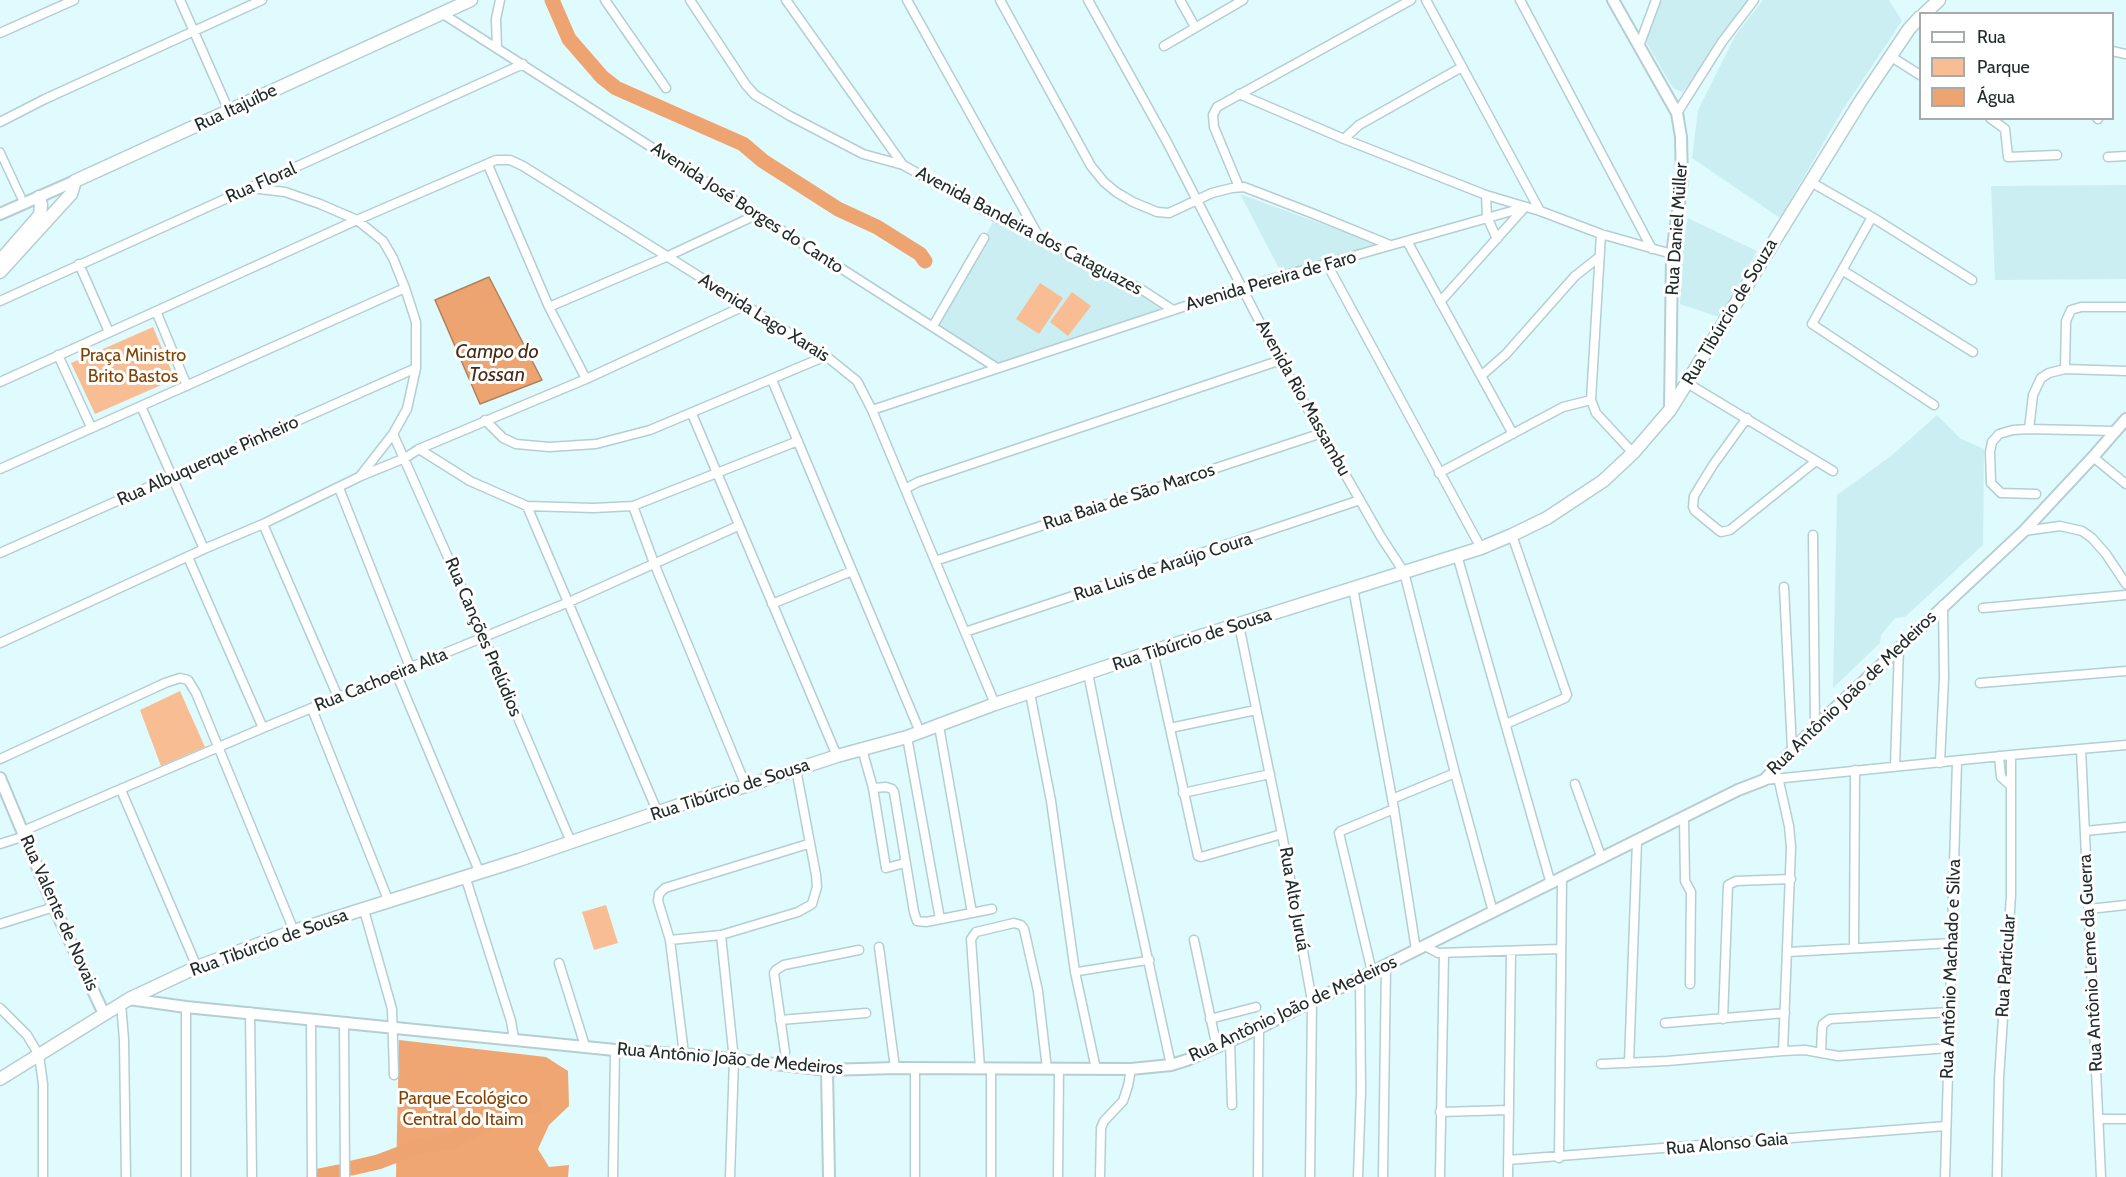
<!DOCTYPE html>
<html>
<head>
<meta charset="utf-8">
<style>
  body { margin:0 }
  #map { position:relative; width:2126px; height:1177px; overflow:hidden; background:#e0fbfe; font-family:Cabin,sans-serif }
  canvas { display:block }
  .legend { position:absolute; left:1919px; top:12px; width:195px; height:108px; box-sizing:border-box; background:#fff; border:2px solid #a7abab; margin:0; padding:8px 10px; list-style:none; font-size:18px; color:#222c2d }
  .legend li { display:flex; align-items:center; gap:12px; height:30px }
  .legend b { width:30px; border:2px solid #a7abab }
</style>
</head>
<body>
<div id="map">
<canvas width="2126" height="1177"></canvas>
<ul class="legend">
<li><b style="height:8px;background:#fff"></b>Rua</li>
<li><b style="height:16px;background:#f9bd94"></b>Parque</li>
<li><b style="height:16px;background:#eea470"></b>Água</li>
</ul>
</div>
<script>
const context = document.querySelector('canvas').getContext('2d');
context.lineJoin = 'round';
function paint(path, color) { context.fillStyle = color; context.fill(path, 'evenodd'); }
const shape = rows => new Path2D(rows.map(r => 'M' + r).join(''));
function trace(path, color, width, dash) { context.strokeStyle = color; context.lineWidth = width; context.lineCap = dash ? 'butt' : 'round'; context.setLineDash(dash || []); context.stroke(path); }
function write(font, color, halo, rows, align = 'center') {
  context.font = font + ' Cabin,sans-serif'; context.lineWidth = 6; context.setLineDash([]); context.textBaseline = 'middle'; context.strokeStyle = halo; context.fillStyle = color; for (const [text, x, y, turn = 0] of rows) {
    context.save(); context.translate(x, y); context.rotate((+turn || 0) * Math.PI / 180); context.textAlign = isNaN(turn) ? turn : align; if (halo) context.strokeText(text, 0, 0); context.fillText(text, 0, 0); context.restore();
  }
}
paint(shape([
  [1660,0,1750,0,1719,40,1693,80,1682,92,1673,88,1646,42],
  [1763,0,1889,0,1902,21,1842,111,1780,218,1692,158,1698,110,1735,36],
  [2126,185,2126,279,1995,280,1991,186],
  [1240,194,1377,244,1281,272],
  [996,217,1170,308,997,368,933,326],
  [1688,218,1757,251,1719,317,1680,304,1682,247],
  [1937,415,1961,439,1984,449,1983,545,1905,617,1895,618,1881,635,1880,643,1833,688,1837,495,1891,456]
]), '#caeef2');
paint(shape([
  [1040,283,1063,298,1039,334,1016,319],
  [1072,292,1091,306,1068,336,1050,322],
  [153,327,175,379,95,414,71,363],
  [180,691,205,747,161,766,140,710],
  [606,905,618,943,594,950,582,912]
]), '#f9bd94');
paint(shape([
  [399,1040,546,1057,568,1071,569,1106,549,1125,538,1149,549,1167,569,1165,568,1177,396,1177]
]), '#f0a672');
const water = shape([
  [489,277,542,380,480,404,435,300,489,277]
]);
paint(water, '#eea470');
trace(water, '#b1805c', 1.5);
trace(shape([
  [552,0,569,39,602,77,616,88,743,144,763,161,838,209,877,227,920,254,925,261],
  [352,1168,378,1162,423,1145,450,1142,522,1105,535,1106],
  [314,1177,338,1172]
]), '#eea470', 15);
const pedestrian = shape([
  [0,152,21,197],
  [1075,972,1150,960]
]);
const minor = shape([
  [180,0,229,111],
  [605,0,666,88],
  [690,0,746,85,755,95,790,116,863,154,903,165],
  [786,0,903,165,996,217,1039,237,1144,291,1173,310],
  [907,0,1039,237],
  [1000,0,1091,166,1104,182,1116,192,1133,202,1157,212,1169,213,1212,193,1232,188,1244,187,1314,214,1390,245],
  [1088,0,1167,142,1273,348,1381,537,1404,572,1455,773,1493,912],
  [1180,0,1195,27],
  [1426,0,1540,211],
  [1520,0,1652,249],
  [443,14,997,368],
  [0,33,74,0],
  [1164,46,1243,0],
  [1639,46,1656,0],
  [497,48,496,19,500,0],
  [2112,51,2126,54],
  [1890,56,1920,75],
  [1239,94,1344,139,1486,195,1540,211,1601,234,1672,254],
  [1677,113,1722,42,1754,0],
  [1990,118,2005,129,2008,157,2057,155],
  [2097,118,2098,119],
  [0,122,45,99,262,0],
  [1344,139,1359,125,1462,67],
  [2108,157,2126,156],
  [488,165,549,307,586,379],
  [1809,181,1872,217,1972,280],
  [1239,187,1214,127,1213,115,1217,107,1411,0],
  [251,188,285,192,320,204,357,220,383,241,393,258,405,288,416,322,416,368,407,409,393,434,361,475],
  [1486,195,1487,217,1497,239],
  [1872,217,1812,324,1934,405],
  [1601,234,1591,400,1596,413,1633,453],
  [1407,241,1513,434],
  [79,264,109,332],
  [1327,264,1481,548],
  [1842,270,1973,352],
  [0,301,523,64],
  [1440,302,1525,207],
  [549,307,666,257,756,215],
  [156,311,187,386],
  [933,326,984,238],
  [58,355,91,427],
  [2065,369,2066,321,2071,310,2081,307,2126,307],
  [1481,376,1506,354,1575,276,1598,258],
  [772,380,920,732],
  [0,382,357,220,496,160,510,160,523,166,826,356,857,381,872,410,995,704],
  [1687,383,1833,471],
  [141,406,204,549],
  [872,410,1237,289,1526,207],
  [692,414,837,756],
  [1747,418,1713,465,1694,496,1693,507,1695,511,1717,529,1721,532,1730,530,1816,461],
  [485,420,503,438,516,444,549,447,596,444,650,430,826,356],
  [2029,429,2033,395,2041,378,2049,373,2065,369,2126,371],
  [393,434,484,638,571,842],
  [419,449,470,481,527,506,594,508,633,506,798,441],
  [2093,457,2126,484],
  [0,469,405,288],
  [1439,473,1563,407,1591,400],
  [339,488,410,667],
  [905,489,918,482,1281,360],
  [2036,494,2001,493,1991,483,1990,452,1992,442,1999,434,2013,430,2029,429,2116,431],
  [527,506,658,813],
  [633,506,654,563,746,786],
  [263,524,338,697],
  [2024,531,2060,526,2082,531,2092,538,2106,554,2126,584],
  [1813,535,1815,727],
  [0,553,416,368],
  [1457,555,1551,884],
  [188,557,263,728],
  [935,561,1322,433],
  [1784,587,1792,749],
  [1353,588,1394,809,1416,950],
  [772,604,852,571],
  [1983,608,2126,595],
  [1239,625,1282,834,1312,1001,1310,1177],
  [965,632,1360,500],
  [0,643,204,549,263,524,361,476,405,458,419,449,586,379,744,306],
  [1153,651,1198,856,1201,857,1282,834],
  [396,673,479,871],
  [1088,673,1117,818,1171,1065],
  [1980,683,2126,671],
  [1030,693,1051,801,1075,972,1096,1069],
  [312,709,389,902],
  [1506,724,1565,698,1567,695,1512,535],
  [939,726,972,913],
  [1170,728,1256,710],
  [907,737,940,919],
  [862,749,873,788,886,868,905,863],
  [2081,749,2101,1177],
  [1999,756,2001,777,2011,786],
  [0,759,165,683,180,678,188,680,196,693,294,931],
  [1940,763,1944,678,1943,605],
  [1895,766,1899,647],
  [1778,777,1789,826,1791,847,1783,1051],
  [1764,780,2011,755,2126,745],
  [1575,784,1602,859],
  [873,788,886,787,892,789,894,792,914,912,917,921,926,922,992,909],
  [121,790,197,967],
  [1183,793,1270,774],
  [1392,799,1455,773],
  [1684,817,1685,881,1691,892,1690,984],
  [23,831,263,728,569,602,738,526],
  [2085,831,2126,827],
  [0,844,25,836],
  [465,876,511,1021,514,1039],
  [2089,909,2126,905],
  [364,910,392,1009,394,1075],
  [0,924,54,907],
  [721,935,734,1060,730,1177],
  [670,940,721,935,798,912,812,904,817,887,816,875,796,769],
  [1194,940,1217,1048],
  [1425,946,1438,953,1560,949],
  [879,947,895,1068],
  [1854,947,1855,770],
  [1788,952,1952,943],
  [559,963,585,1046],
  [1372,972,1339,833,1341,831,1394,809],
  [121,1003,124,1040,126,1177],
  [186,1007,186,1177],
  [0,1008,27,1035,39,1055,43,1084,43,1177],
  [250,1012,252,1177],
  [311,1019,312,1177],
  [1210,1019,1256,1007],
  [1723,1019,1728,885,1736,881,1791,879],
  [780,1020,866,1013],
  [344,1022,345,1177],
  [1665,1023,1785,1013],
  [1230,1042,1232,1105],
  [785,1052,774,973,776,970,784,965,859,950],
  [1821,1052,1822,1028,1823,1024,1830,1019,1950,1012],
  [684,1054,670,940,658,901,659,894,665,888,808,844],
  [1629,1063,1637,841],
  [1601,1064,1667,1061,1783,1051,1805,1050,1838,1056,1949,1048],
  [915,1068,915,1177],
  [980,1068,971,939,976,932,1014,923,1021,925,1024,929,1038,991,1047,1069],
  [991,1069,991,1177],
  [1440,1112,1509,1110],
  [2099,1119,2126,1119],
  [1559,1158,1562,879],
  [1508,1160,1946,1126],
  [613,1177,615,1050],
  [1058,1177,1059,1070],
  [1100,1177,1101,1128,1104,1121,1123,1101,1128,1086,1131,1069],
  [1258,1177,1259,1028],
  [1358,1177,1361,1091,1360,977],
  [1383,1177,1386,965],
  [1440,1177,1444,953],
  [1508,1177,1511,951],
  [1945,1177,1957,761],
  [1997,1177,1999,1079,2011,895,2011,755]
]);
const tertiary = shape([
  [1613,0,1677,113,1681,137,1682,181,1672,254,1670,410],
  [0,214,75,181],
  [0,778,54,907,104,1014],
  [129,999,186,1007,615,1050,695,1055,827,1070,895,1068,1131,1069,1171,1065,1187,1060,1259,1028,1738,790,1764,780,1815,727,2024,531,2093,457,2126,419],
  [827,1070,829,1177]
]);
const secondary = shape([
  [1924,14,1939,0],
  [0,261,40,215,41,205,39,197],
  [0,272,71,194,75,181,471,0],
  [0,1079,129,999,197,967,294,931,519,860,685,803,746,786,837,756,907,737,995,704,1153,651,1481,548,1512,535,1547,518,1603,481,1633,453,1670,410,1860,102,1909,29,1920,17]
]);
trace(pedestrian, '#b4ced1', 10);
trace(minor, '#b4ced1', 11);
trace(tertiary, '#b4ced1', 14);
trace(secondary, '#b4ced1', 15);
trace(pedestrian, '#fff', 7);
trace(minor, '#fff', 8);
trace(tertiary, '#fff', 10);
trace(secondary, '#fff', 12);
write('18px', '#222c2d', '#fff', [
  ["Rua Itajuíbe",236,108,-25],
  ["Rua Floral",261,183,-24],
  ["Avenida José Borges do Canto",747,208,33],
  ["Rua Daniel Müller",1677,229,-86],
  ["Avenida Bandeira dos Cataguazes",1029,231,28],
  ["Avenida Pereira de Faro",1271,281,-16],
  ["Rua Tibúrcio de Souza",1730,312,-59],
  ["Avenida Lago Xarais",764,318,32],
  ["Avenida Rio Massambu",1303,398,61],
  ["Rua Albuquerque Pinheiro",208,461,-24],
  ["Rua Baia de São Marcos",1129,497,-18],
  ["Rua Luis de Araújo Coura",1163,567,-18],
  ["Rua Canções Prelúdios",483,637,67],
  ["Rua Tibúrcio de Sousa",1192,640,-18],
  ["Rua Cachoeira Alta",381,680,-22],
  ["Rua Antônio João de Medeiros",1852,693,-44],
  ["Rua Tibúrcio de Sousa",730,790,-18],
  ["Rua Alto Juruá",1294,899,80],
  ["Rua Valente de Novais",59,913,66],
  ["Rua Tibúrcio de Sousa",269,943,-20],
  ["Rua Antônio Leme da Guerra",2091,963,-93],
  ["Rua Particular",2006,966,-86],
  ["Rua Antônio Machado e Silva",1951,969,-88],
  ["Rua Antônio João de Medeiros",1293,1009,-25],
  ["Rua Antônio João de Medeiros",730,1059,5],
  ["Rua Alonso Gaia",1727,1144,-5]
]);
write('18px', '#844200', '#fff', [
  ["Praça Ministro",133,356],
  ["Brito Bastos",133,377],
  ["Parque Ecológico",463,1099],
  ["Central do Itaim",463,1120]
]);
write('italic 20px', '#492b15', '#fff', [
  ["Campo do",497,352],
  ["Tossan",497,375]
]);
</script>
</body>
</html>
